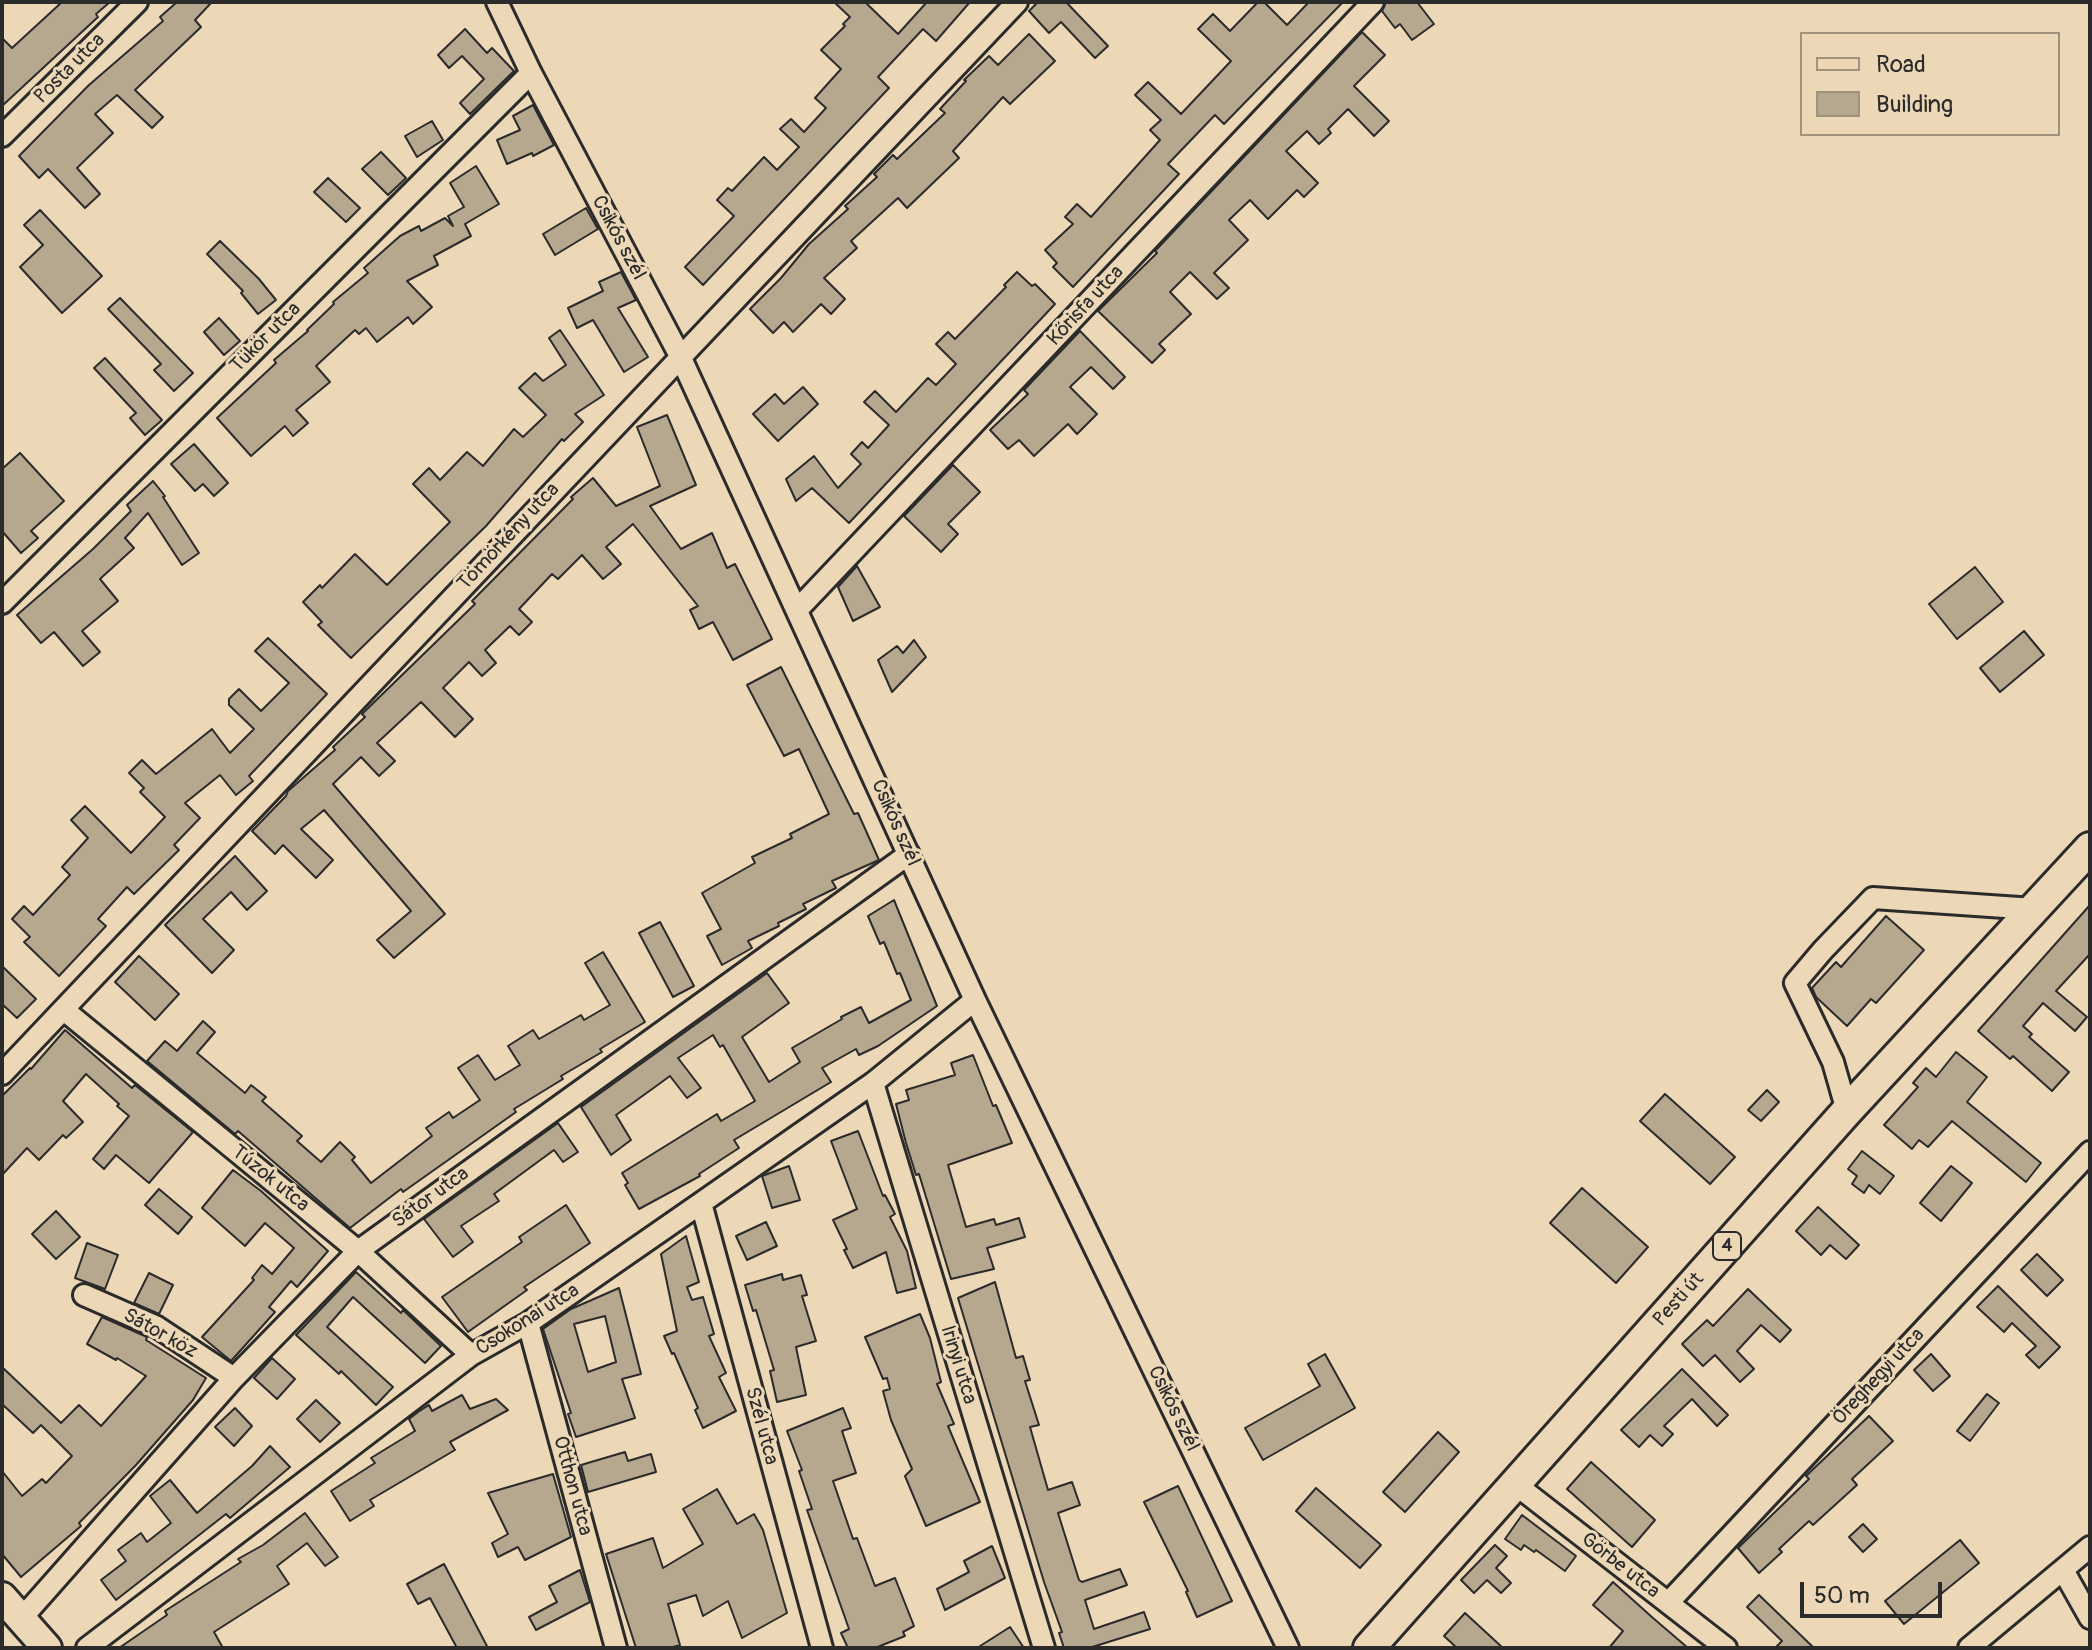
<!DOCTYPE html>
<html>
<head>
<meta charset="utf-8">
<style>
  body { margin:0 }
  #map { position:relative; width:2092px; height:1650px; overflow:hidden; background:#ecd8b6; font-family:Pangolin,sans-serif }
  canvas { display:block }
  .frame { position:absolute; inset:0; border:4px solid #2b2b2b; pointer-events:none }
  .legend { position:absolute; left:1800px; top:32px; width:260px; height:104px; box-sizing:border-box; background:#ecd8b6; border:2px solid #9f937e; margin:0; padding:10px 14px; list-style:none; font-size:24px; color:#2b2b2b }
  .legend li { display:flex; align-items:center; gap:16px; height:40px }
  .legend b { width:40px; border:2px solid #9f937e }
  .scale { position:absolute; left:1800px; top:1582px; width:142px; height:36px; box-sizing:border-box; border:4px solid #2b2b2b; border-top:0; padding-left:10px; font-size:24px; line-height:28px; white-space:nowrap; color:#2b2b2b; -webkit-text-stroke:6px #ecd8b6; paint-order:stroke }
</style>
</head>
<body>
<div id="map">
<canvas width="2092" height="1650"></canvas>
<div class="frame"></div>
<ul class="legend">
<li><b style="height:10px;background:#ecd8b6"></b>Road</li>
<li><b style="height:22px;background:#b6a78f"></b>Building</li>
</ul>
<div class="scale">50 m</div>
</div>
<script>
const context = document.querySelector('canvas').getContext('2d');
context.lineJoin = 'round';
function paint(path, color) { context.fillStyle = color; context.fill(path, 'evenodd'); }
const shape = rows => new Path2D(rows.map(r => 'M' + r).join(''));
function trace(path, color, width, dash) { context.strokeStyle = color; context.lineWidth = width; context.lineCap = dash ? 'butt' : 'round'; context.setLineDash(dash || []); context.stroke(path); }
function write(font, color, halo, rows, align = 'center') {
  context.font = font + ' Pangolin,sans-serif'; context.lineWidth = 6; context.setLineDash([]); context.textBaseline = 'middle'; context.strokeStyle = halo; context.fillStyle = color; for (const [text, x, y, turn = 0] of rows) {
    context.save(); context.translate(x, y); context.rotate((+turn || 0) * Math.PI / 180); context.textAlign = isNaN(turn) ? turn : align; if (halo) context.strokeText(text, 0, 0); context.fillText(text, 0, 0); context.restore();
  }
}
const building = shape([
  [62,2,110,2,96,14,98,17,2,106,2,38,12,48,62,2],
  [177,2,212,2,195,20,201,27,135,90,163,117,152,128,117,95,95,114,113,133,77,168,100,194,85,208,48,169,39,178,19,156,89,85,163,21,160,17,177,2],
  [834,2,865,2,898,34,927,2,970,2,936,41,923,29,878,77,889,88,703,285,685,267,734,216,717,200,728,188,732,191,764,157,777,170,799,147,780,129,791,119,804,132,826,108,815,98,841,69,821,50,845,26,843,24,850,17,834,2],
  [1038,2,1066,2,1108,46,1095,58,1061,22,1049,33,1029,11,1038,2],
  [1258,2,1264,2,1287,25,1309,2,1343,2,1224,124,1215,115,1168,164,1179,174,1073,287,1053,267,1057,263,1045,250,1073,224,1065,217,1077,204,1091,217,1160,140,1150,130,1161,120,1135,95,1148,82,1181,114,1231,61,1198,29,1213,14,1230,31,1258,2],
  [1386,2,1417,2,1434,24,1412,40,1400,24,1395,28,1382,11,1386,2],
  [465,29,487,53,492,48,514,71,470,114,460,103,484,79,462,56,449,68,438,55,465,29],
  [1362,32,1385,55,1354,86,1389,121,1374,136,1348,109,1328,129,1331,133,1319,144,1307,131,1286,151,1318,183,1304,197,1297,190,1268,219,1250,200,1229,220,1248,240,1214,273,1229,288,1217,299,1190,272,1170,292,1191,314,1159,344,1165,350,1152,363,1098,311,1157,253,1155,251,1362,32],
  [1029,34,1055,61,1010,104,1003,97,953,151,959,158,907,208,898,198,851,241,857,248,824,278,845,299,831,314,821,304,793,332,784,322,773,333,750,309,781,278,809,244,848,209,845,206,877,177,874,174,893,155,897,159,945,113,940,109,966,81,964,80,989,56,998,65,1029,34],
  [533,105,554,145,533,156,532,153,507,164,497,140,520,130,513,116,533,105],
  [432,121,443,140,417,157,405,136,432,121],
  [381,152,406,178,388,195,362,169,381,152],
  [476,166,499,204,465,224,471,236,434,256,438,265,407,281,432,307,413,324,408,317,377,342,366,328,359,334,355,330,316,366,330,382,296,410,308,423,293,436,285,426,251,456,217,418,276,363,274,360,308,331,307,330,334,304,333,302,368,273,364,268,400,236,419,226,421,231,445,218,453,226,448,216,464,207,450,183,476,166],
  [328,178,360,208,346,222,314,192,328,178],
  [586,208,598,229,555,255,543,234,586,208],
  [40,210,102,276,62,313,20,267,43,245,24,225,40,210],
  [220,241,259,279,276,300,258,314,241,293,243,291,207,254,220,241],
  [621,272,636,300,618,308,648,357,624,372,593,320,577,328,568,308,603,291,599,282,621,272],
  [1017,272,1032,286,1035,284,1055,304,849,523,812,488,796,501,786,479,814,456,838,488,861,464,851,454,862,442,868,448,889,425,864,402,875,391,896,412,928,378,936,385,956,364,936,344,948,332,955,339,1006,287,1004,285,1017,272],
  [120,298,193,373,174,391,154,370,161,364,108,309,120,298],
  [219,318,240,341,224,355,204,332,219,318],
  [560,330,604,395,575,414,583,422,564,441,562,439,486,526,351,658,318,625,322,622,303,602,320,585,322,588,355,554,387,585,450,522,413,484,429,468,440,480,467,452,483,466,514,429,523,437,546,415,519,388,535,373,543,381,566,365,549,338,560,330],
  [1080,331,1125,377,1113,389,1091,367,1070,387,1097,414,1077,434,1068,424,1034,456,1019,440,1008,449,990,430,1028,394,1024,390,1080,331],
  [105,358,162,420,145,435,130,418,136,413,94,368,105,358],
  [803,387,818,404,778,441,753,414,775,394,784,404,803,387],
  [667,415,696,485,650,506,681,549,712,533,727,568,735,564,772,639,733,660,713,622,699,629,690,610,698,606,633,524,606,547,621,564,603,579,582,555,558,579,552,574,519,609,532,622,519,635,510,626,485,650,496,663,482,676,469,662,443,688,473,719,455,737,421,702,377,743,395,761,379,776,361,757,333,784,445,914,394,958,377,940,411,911,324,810,301,829,333,860,316,878,283,845,275,854,252,831,286,796,288,791,335,750,333,747,365,717,362,714,475,604,472,601,573,499,571,497,593,478,616,506,660,486,637,427,667,415],
  [194,444,228,483,214,496,203,484,195,491,171,464,194,444],
  [20,453,64,501,31,531,38,538,21,553,2,531,2,469,20,453],
  [953,465,980,492,948,524,958,534,941,552,904,516,953,465],
  [153,481,165,496,163,497,199,553,182,565,148,513,125,538,134,548,100,579,118,601,82,631,100,652,83,666,54,632,41,643,17,615,93,549,131,511,127,505,153,481],
  [857,566,880,607,853,621,838,587,857,566],
  [1975,567,2003,602,1957,639,1929,604,1975,567],
  [2024,631,2044,655,2000,692,1980,668,2024,631],
  [268,638,327,694,249,776,253,781,236,795,220,775,185,803,200,818,174,845,179,850,134,894,127,887,98,919,106,926,59,976,24,942,30,937,12,919,24,906,33,915,70,875,62,867,88,838,71,820,85,806,131,853,165,817,140,792,144,788,129,773,142,760,156,774,212,729,230,753,254,729,229,705,229,699,239,689,261,711,289,683,255,651,268,638],
  [914,640,926,657,892,692,878,660,897,646,903,653,914,640],
  [781,667,854,814,858,813,879,860,832,881,836,888,803,904,806,909,778,923,779,926,748,941,752,948,722,965,707,936,721,929,702,893,755,863,752,857,792,838,790,834,829,814,799,749,784,756,747,685,781,667],
  [235,856,267,891,247,910,231,892,203,919,234,950,212,973,165,925,235,856],
  [894,900,937,1006,878,1046,859,1055,856,1049,822,1068,831,1082,734,1140,739,1148,699,1174,700,1176,639,1209,625,1185,628,1183,622,1173,717,1114,721,1121,755,1101,723,1045,720,1047,713,1035,678,1058,701,1088,687,1098,670,1076,648,1092,616,1115,631,1140,611,1155,581,1107,767,973,789,1003,742,1037,769,1082,800,1062,792,1048,842,1019,841,1017,861,1007,869,1023,911,1000,900,973,897,974,884,942,880,944,868,916,894,900],
  [2090,905,2090,954,2056,991,2087,1017,2075,1031,2043,1003,2023,1026,2032,1034,2029,1037,2069,1072,2052,1091,2013,1056,2010,1059,1978,1031,2090,905],
  [1886,916,1924,950,1876,1003,1871,999,1847,1026,1816,997,1812,988,1836,962,1841,967,1886,916],
  [660,922,694,986,673,997,639,933,660,922],
  [603,952,645,1022,600,1049,602,1052,561,1076,563,1079,514,1109,516,1112,403,1192,401,1189,350,1228,238,1131,235,1134,147,1061,165,1041,177,1051,203,1021,215,1032,197,1053,245,1093,251,1085,266,1097,262,1101,302,1136,297,1141,321,1162,340,1142,355,1157,352,1160,371,1183,432,1136,426,1128,449,1112,453,1118,480,1100,458,1068,478,1055,495,1080,520,1065,508,1046,533,1030,539,1039,581,1015,584,1020,610,1005,585,963,603,952],
  [139,956,179,994,155,1020,115,982,139,956],
  [2,966,36,999,17,1018,2,1004,2,966],
  [65,1030,132,1088,135,1085,193,1132,149,1183,116,1155,104,1169,93,1159,129,1116,117,1106,119,1104,86,1074,63,1101,83,1122,66,1138,63,1135,39,1160,27,1148,2,1175,2,1096,30,1068,31,1069,65,1030],
  [1956,1052,1987,1077,1967,1102,2041,1163,2026,1182,1952,1121,1928,1147,1919,1140,1912,1149,1884,1125,1918,1087,1913,1083,1926,1068,1936,1077,1956,1052],
  [973,1055,993,1106,996,1105,1012,1143,948,1165,966,1227,994,1219,996,1225,1019,1218,1025,1237,987,1248,994,1269,951,1279,919,1174,916,1175,906,1143,896,1104,909,1100,906,1090,955,1075,951,1063,973,1055],
  [1767,1090,1779,1102,1761,1121,1748,1110,1767,1090],
  [1665,1094,1735,1157,1710,1184,1640,1121,1665,1094],
  [558,1123,578,1152,563,1162,554,1150,494,1194,499,1201,461,1226,473,1242,453,1257,424,1219,558,1123],
  [858,1131,883,1196,885,1195,895,1214,890,1217,907,1251,916,1288,897,1293,886,1252,853,1268,844,1250,847,1249,833,1220,857,1209,831,1141,858,1131],
  [1862,1151,1894,1176,1880,1194,1869,1185,1864,1193,1852,1184,1857,1176,1848,1169,1862,1151],
  [789,1166,800,1200,772,1208,762,1176,789,1166],
  [1951,1166,1972,1183,1941,1221,1920,1203,1951,1166],
  [233,1170,261,1191,328,1251,297,1287,291,1281,269,1307,275,1312,231,1361,202,1337,254,1280,252,1278,262,1265,272,1274,294,1248,265,1223,245,1246,202,1208,233,1170],
  [1582,1188,1648,1247,1616,1283,1550,1223,1582,1188],
  [159,1189,192,1217,178,1234,145,1205,159,1189],
  [566,1205,590,1243,524,1287,527,1290,468,1332,442,1297,522,1242,519,1237,566,1205],
  [1818,1207,1859,1245,1846,1259,1830,1245,1821,1255,1796,1231,1818,1207],
  [56,1211,80,1237,56,1259,32,1234,56,1211],
  [766,1222,777,1246,747,1260,736,1236,766,1222],
  [686,1236,699,1282,687,1287,692,1300,703,1297,714,1334,709,1336,726,1373,719,1377,736,1411,703,1428,695,1410,698,1408,674,1353,672,1354,664,1336,677,1331,661,1254,686,1236],
  [87,1243,118,1255,105,1289,75,1278,87,1243],
  [2037,1254,2063,1280,2047,1296,2021,1270,2037,1254],
  [356,1272,401,1313,403,1310,441,1346,425,1363,353,1297,327,1327,393,1387,376,1405,341,1371,339,1374,296,1335,356,1272],
  [149,1273,173,1285,159,1314,134,1303,149,1273],
  [782,1274,783,1280,801,1275,807,1295,802,1296,816,1341,796,1347,806,1395,777,1402,770,1371,774,1370,756,1310,753,1311,745,1285,782,1274],
  [995,1282,1016,1358,1023,1356,1030,1380,1025,1381,1039,1425,1030,1427,1048,1490,1072,1482,1080,1505,1058,1513,1079,1580,1082,1582,1120,1569,1127,1585,1085,1600,1094,1629,1144,1612,1150,1629,1089,1648,1064,1648,1059,1633,1062,1632,1044,1582,958,1298,995,1282],
  [1998,1286,2060,1347,2039,1368,2026,1355,2036,1346,2012,1323,2004,1332,1977,1307,1998,1286],
  [619,1288,641,1374,622,1379,635,1418,576,1437,568,1414,571,1413,543,1329,571,1309,619,1288],
  [605,1316,616,1362,588,1372,574,1324,605,1316],
  [1748,1289,1791,1330,1780,1342,1761,1325,1737,1351,1754,1369,1740,1382,1715,1355,1703,1366,1682,1344,1707,1320,1713,1326,1748,1289],
  [920,1314,930,1338,941,1382,937,1384,954,1424,948,1426,980,1502,926,1526,905,1476,912,1469,891,1420,883,1391,890,1389,887,1378,883,1379,865,1337,920,1314],
  [102,1317,147,1337,146,1340,206,1378,193,1400,136,1465,79,1523,81,1526,21,1577,2,1554,2,1471,22,1496,42,1479,46,1483,72,1456,41,1425,33,1433,2,1404,2,1367,61,1423,79,1405,101,1426,146,1376,117,1358,116,1360,87,1344,102,1317],
  [1325,1354,1355,1408,1263,1460,1245,1428,1320,1386,1308,1364,1325,1354],
  [1931,1354,1950,1376,1933,1391,1914,1370,1931,1354],
  [272,1358,295,1379,277,1399,254,1378,272,1358],
  [1682,1369,1728,1415,1717,1426,1692,1399,1664,1426,1673,1434,1662,1446,1650,1435,1639,1447,1621,1430,1682,1369],
  [1987,1394,1999,1403,1970,1441,1957,1431,1987,1394],
  [462,1395,470,1409,496,1399,508,1410,450,1442,455,1450,370,1500,374,1506,350,1521,331,1491,375,1463,371,1458,415,1431,409,1419,418,1412,429,1405,432,1411,462,1395],
  [316,1400,340,1423,320,1442,297,1419,316,1400],
  [235,1408,252,1426,234,1446,215,1427,235,1408],
  [843,1408,851,1428,842,1431,856,1473,833,1481,853,1539,857,1538,875,1586,895,1578,914,1626,903,1632,905,1636,875,1648,848,1648,841,1633,849,1629,807,1510,812,1509,799,1471,802,1470,787,1431,843,1408],
  [1869,1416,1893,1441,1852,1479,1857,1485,1813,1525,1809,1521,1779,1549,1782,1552,1759,1573,1738,1548,1809,1479,1806,1476,1869,1416],
  [1438,1432,1459,1452,1405,1512,1383,1492,1438,1432],
  [270,1446,290,1467,230,1518,226,1514,116,1600,101,1580,126,1561,118,1550,141,1533,147,1542,171,1523,150,1496,170,1480,197,1513,252,1466,270,1446],
  [625,1452,628,1461,651,1454,656,1472,588,1492,581,1465,625,1452],
  [1591,1462,1655,1520,1632,1547,1567,1489,1591,1462],
  [553,1474,571,1537,525,1560,518,1547,498,1557,492,1543,508,1534,488,1493,553,1474],
  [1178,1486,1232,1601,1197,1617,1186,1592,1188,1591,1144,1502,1178,1486],
  [1316,1488,1381,1545,1360,1568,1296,1511,1316,1488],
  [717,1489,737,1524,754,1514,763,1530,787,1613,742,1638,728,1601,703,1616,696,1595,668,1604,680,1645,670,1648,636,1648,606,1554,653,1538,663,1568,703,1544,683,1509,717,1489],
  [305,1513,338,1557,325,1566,307,1543,277,1566,289,1584,214,1632,223,1648,119,1648,167,1615,165,1611,241,1562,238,1559,263,1545,305,1513],
  [1522,1515,1576,1556,1565,1571,1536,1550,1534,1552,1524,1545,1521,1550,1505,1539,1522,1515],
  [1863,1524,1877,1539,1863,1552,1849,1537,1863,1524],
  [1960,1540,1979,1563,1904,1624,1885,1601,1960,1540],
  [1495,1545,1507,1556,1496,1568,1511,1583,1501,1593,1487,1580,1474,1593,1461,1580,1495,1545],
  [992,1546,1005,1578,945,1610,937,1589,969,1572,964,1561,992,1546],
  [444,1564,488,1648,457,1648,430,1598,418,1604,407,1584,444,1564],
  [580,1570,590,1602,536,1630,529,1617,557,1602,549,1586,580,1570],
  [1613,1582,1653,1618,1688,1648,1609,1648,1623,1631,1593,1605,1613,1582],
  [1759,1595,1814,1648,1775,1648,1782,1641,1747,1607,1759,1595],
  [1465,1613,1503,1648,1457,1648,1444,1636,1465,1613],
  [1010,1627,1024,1648,977,1648,1010,1627]
]);
paint(building, '#b6a78f');
trace(building, '#2b2b2b', 2);
const street = shape([
  [497,2,531,73,680,356,975,1000,1288,1648],
  [2,136,137,2],
  [2,603,531,73],
  [798,609,1373,2],
  [64,1010,358,1251,471,1355],
  [2,1074,1017,2],
  [873,1083,1044,1648],
  [1847,1111,1833,1062,1795,983,1823,950,1873,898,2034,909],
  [701,1203,822,1648],
  [84,1295,157,1327,234,1378],
  [528,1323,616,1648],
  [1515,1484,1726,1648],
  [2063,1570,2090,1618],
  [1668,1603,2090,1152],
  [21,1619,234,1378,358,1251,909,854],
  [87,1648,471,1355,528,1323,701,1203,873,1083,975,1000],
  [1969,1648,2090,1547]
]);
const secondary = shape([
  [2,1597,47,1648]
]);
const primary = shape([
  [1369,1648,1847,1111,2090,848]
]);
trace(street, '#2b2b2b', 26);
trace(secondary, '#2b2b2b', 34);
trace(primary, '#2b2b2b', 36);
trace(street, '#ecd8b6', 20);
trace(secondary, '#ecd8b6', 28);
trace(primary, '#ecd8b6', 30);
for (const [x, y, w] of [
  [1727,1246,28]
]) { const box = new Path2D(); box.roundRect(x - w / 2, y - 14, w, 28, 6); context.fillStyle = '#ecd8b6'; context.fill(box); trace(box, '#2b2b2b', 2); }
write('bold 18px', '#2b2b2b', null, [
  ["4",1727,1246]
]);
write('20px', '#2b2b2b', '#ecd8b6', [
  ["Posta utca",70,69,-45],
  ["Csikós szél",618,238,62],
  ["Kőrisfa utca",1086,306,-47],
  ["Tükör utca",266,338,-45],
  ["Tömörkény utca",509,537,-47],
  ["Csikós szél",895,823,66],
  ["Túzok utca",270,1179,39],
  ["Sátor utca",431,1198,-36],
  ["Pesti út",1679,1300,-48],
  ["Csokonai utca",528,1320,-32],
  ["Sátor köz",160,1334,29],
  ["Irinyi utca",958,1365,73],
  ["Öreghegyi utca",1879,1377,-47],
  ["Csikós szél",1173,1409,64],
  ["Szél utca",761,1426,75],
  ["Otthon utca",572,1486,75],
  ["Görbe utca",1620,1566,38]
]);
</script>
</body>
</html>
